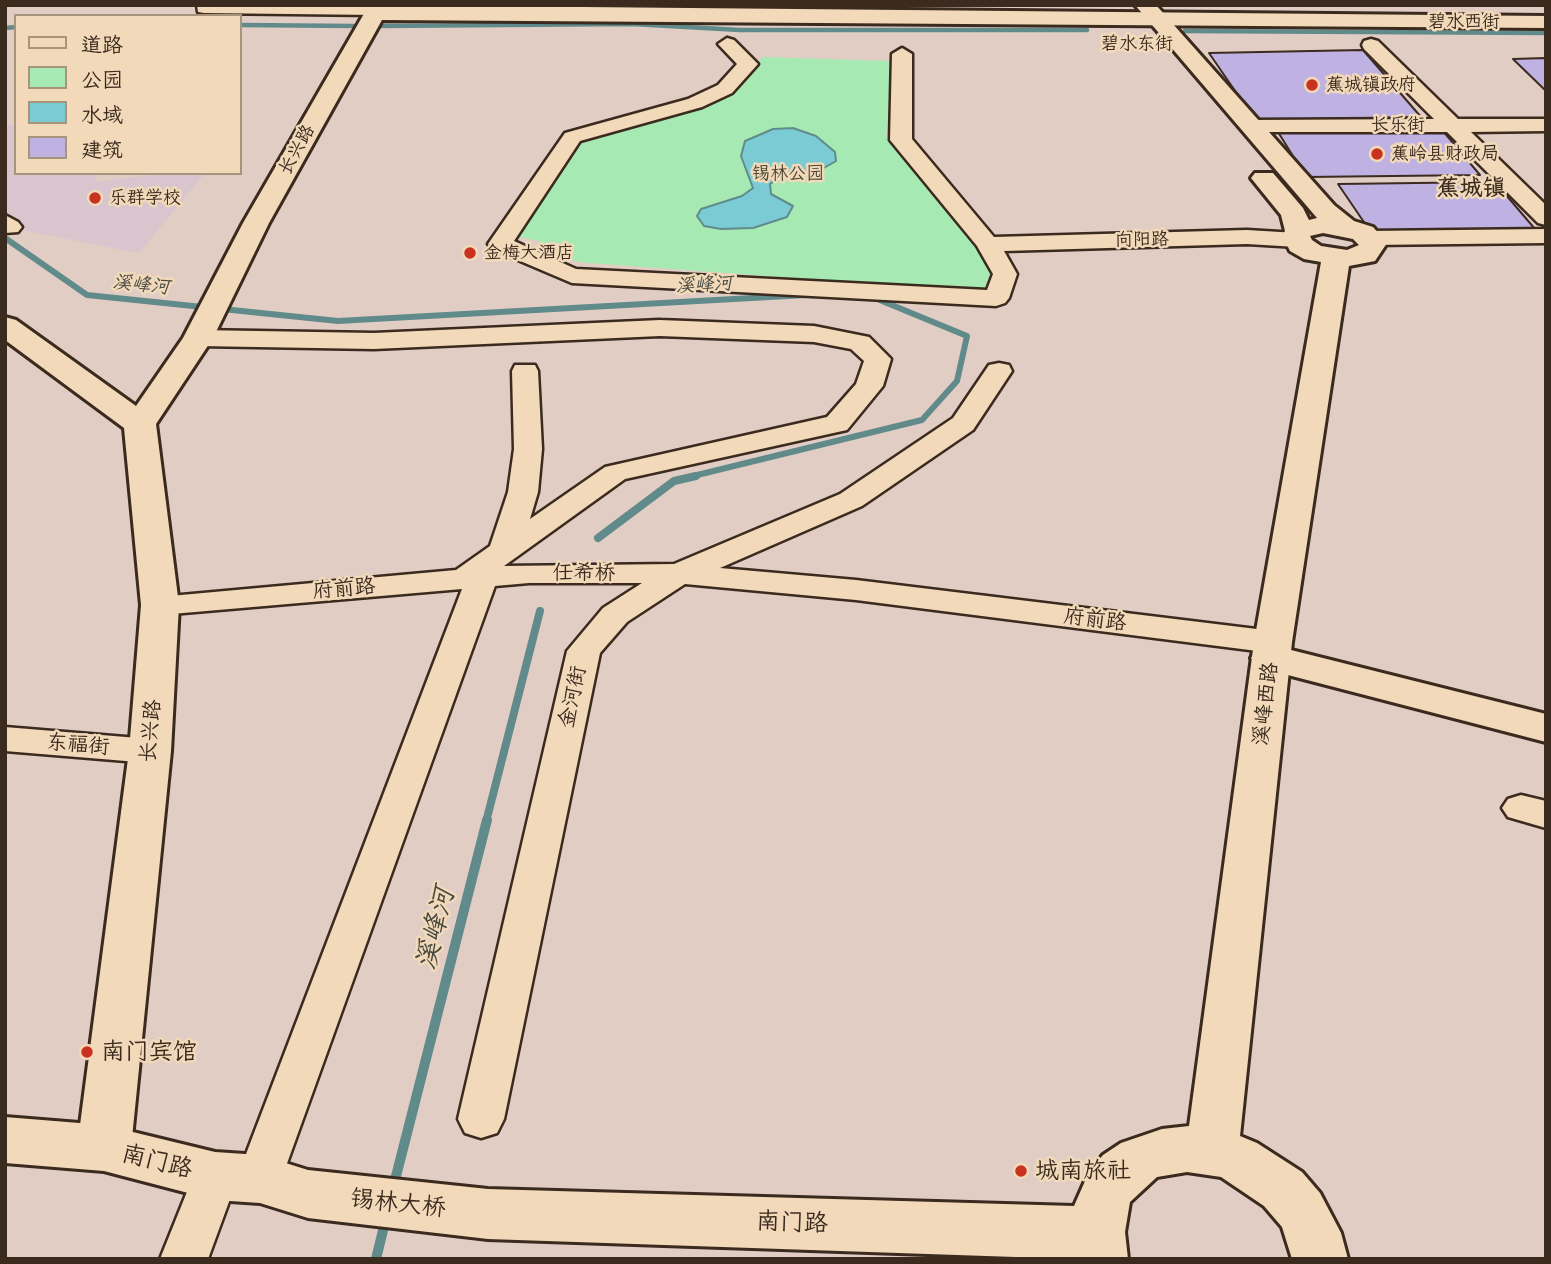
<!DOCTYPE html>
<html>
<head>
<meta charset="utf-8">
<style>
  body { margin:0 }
  #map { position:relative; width:1551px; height:1264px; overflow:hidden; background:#e2cdc5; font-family:"Playpen Sans","LXGW WenKai TC",sans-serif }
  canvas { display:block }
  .frame { position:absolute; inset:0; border:7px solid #3b2a1e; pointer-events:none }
  .legend { position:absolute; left:14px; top:14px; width:228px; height:161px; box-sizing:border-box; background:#f1d9b9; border:2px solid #a8937b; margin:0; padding:9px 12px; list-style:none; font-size:21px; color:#3b2a1e }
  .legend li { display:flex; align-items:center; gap:14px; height:35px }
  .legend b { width:35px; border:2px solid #a8937b }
</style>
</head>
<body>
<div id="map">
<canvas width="1551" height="1264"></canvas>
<div class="frame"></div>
<ul class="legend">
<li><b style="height:9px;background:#f1d9b9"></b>道路</li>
<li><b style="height:19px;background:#a7e9b3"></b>公园</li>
<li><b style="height:19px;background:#7acbd3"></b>水域</li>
<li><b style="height:19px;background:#bfb1e2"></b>建筑</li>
</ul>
</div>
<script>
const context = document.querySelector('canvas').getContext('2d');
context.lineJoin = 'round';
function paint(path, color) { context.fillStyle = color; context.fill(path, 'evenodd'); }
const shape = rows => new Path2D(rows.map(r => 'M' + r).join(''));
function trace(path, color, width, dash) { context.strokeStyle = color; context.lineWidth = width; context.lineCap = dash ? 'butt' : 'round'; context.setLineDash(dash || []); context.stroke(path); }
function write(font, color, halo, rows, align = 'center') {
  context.font = font + ' "Playpen Sans","LXGW WenKai TC",sans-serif'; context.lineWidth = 5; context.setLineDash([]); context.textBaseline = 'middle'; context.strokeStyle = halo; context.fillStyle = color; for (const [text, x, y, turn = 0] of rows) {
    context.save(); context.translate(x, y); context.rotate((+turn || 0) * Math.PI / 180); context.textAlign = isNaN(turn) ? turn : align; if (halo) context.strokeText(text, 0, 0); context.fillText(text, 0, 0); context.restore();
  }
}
paint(shape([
  [9,125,16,125,16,173,98,173,94,182,170,173,205,173,139,253,26,231,5,214,5,128]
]), '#d8c5ce');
paint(shape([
  [763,57,892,61,886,136,991,264,987,292,587,263,542,256,539,241,509,235,581,141,733,86]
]), '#a7e9b3');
const water = shape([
  [793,128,816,136,835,152,836,161,822,169,781,177,770,184,771,194,793,206,787,217,753,228,721,229,704,226,697,216,701,209,742,196,753,188,741,156,745,141,773,129,793,128]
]);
paint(water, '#7acbd3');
trace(water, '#618b8b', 2);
trace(shape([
  [240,25,354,26],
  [380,26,632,24,740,30,1087,30],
  [5,28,16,27],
  [1185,31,1546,33]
]), '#618b8b', 4.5);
trace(shape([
  [5,238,87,295,338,321,806,295],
  [689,477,922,420,957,381,967,336,870,296]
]), '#618b8b', 6);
trace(shape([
  [598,538,674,481,696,476],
  [486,822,540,611]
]), '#618b8b', 8);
trace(shape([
  [393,1188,487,820],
  [376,1259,386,1218]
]), '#618b8b', 10);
const building = shape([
  [1363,50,1421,117,1255,120,1209,53,1363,50],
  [1546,58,1546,91,1513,59,1546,58],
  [1443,131,1480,175,1306,177,1278,132,1443,131],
  [1495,182,1535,229,1370,231,1338,184,1495,182]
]);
paint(building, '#bfb1e2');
trace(building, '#3b2a1e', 2);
const minor = shape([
  [197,5,379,5,385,10,376,15,204,13,198,12,197,5],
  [727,38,734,40,758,64,732,93,702,107,580,141,514,241,576,269,987,290,993,274,977,246,890,140,892,54,902,48,912,54,912,139,994,237,1247,230,1297,233,1305,235,1309,240,1305,245,1297,247,1247,244,1004,251,1017,274,1009,298,1005,303,996,306,572,283,492,249,488,244,565,133,688,99,718,85,737,64,718,44,727,38],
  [1371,39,1378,41,1458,119,1546,119,1546,131,1471,132,1546,205,1546,225,1538,223,1447,132,1251,132,1241,126,1251,120,1434,119,1364,49,1362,45,1364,41,1371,39],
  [5,215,18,222,22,227,18,232,5,233,5,215],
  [1546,229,1546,243,1369,245,1361,243,1357,238,1361,233,1369,231,1546,229],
  [660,320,814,326,869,337,891,359,883,386,847,430,625,479,504,566,674,564,840,494,953,418,989,365,999,363,1009,365,1012,371,973,430,862,506,720,568,856,580,1273,631,1285,634,1290,642,1285,650,1273,653,856,600,685,584,627,622,600,653,504,1119,497,1133,481,1138,465,1133,458,1119,567,651,603,608,642,583,529,583,495,586,276,1194,260,1200,244,1194,237,1180,208,1259,160,1259,199,1162,215,1156,231,1162,238,1175,462,589,160,615,148,612,144,605,148,598,456,570,490,546,508,492,514,449,512,371,515,365,535,365,538,371,542,449,538,492,530,519,605,467,827,417,856,384,864,361,851,349,814,342,660,336,374,349,198,346,189,344,185,338,189,332,198,330,374,333,660,320],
  [5,727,150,739,163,742,168,751,163,760,150,763,5,751,5,727],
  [1521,795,1546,801,1546,828,1508,817,1502,808,1508,799,1521,795]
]);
const tertiary = shape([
  [369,5,1546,16,1546,28,382,20,269,223,213,338,156,424,179,605,171,751,131,1148,123,1164,104,1171,85,1164,77,1148,129,751,141,605,124,428,5,340,5,317,16,320,136,406,183,338,243,223,369,5],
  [1271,645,1546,714,1546,742,1257,667,1251,658,1257,649,1271,645]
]);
const secondary = shape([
  [1135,5,1156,5,1334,205,1354,221,1373,227,1387,243,1375,261,1349,266,1292,642,1240,1136,1257,1143,1302,1172,1320,1193,1341,1233,1348,1259,1292,1259,1282,1227,1264,1206,1221,1177,1187,1172,1157,1177,1130,1202,1125,1232,1128,1259,1074,1259,488,1239,308,1218,260,1203,215,1200,104,1171,5,1163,5,1117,104,1125,215,1152,260,1155,308,1170,488,1189,1074,1206,1089,1172,1103,1155,1121,1143,1162,1129,1189,1126,1254,642,1321,262,1304,259,1290,251,1282,235,1285,231,1281,215,1251,178,1255,173,1273,173,1303,208,1309,220,1317,218,1135,5],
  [1323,233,1353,239,1359,245,1347,250,1321,246,1312,240,1310,236,1323,233]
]);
trace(minor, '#3b2a1e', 5);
trace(tertiary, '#3b2a1e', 6);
trace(secondary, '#3b2a1e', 6);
paint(minor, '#f1d9b9');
paint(tertiary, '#f1d9b9');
paint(secondary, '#f1d9b9');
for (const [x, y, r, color] of [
  [1312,85,7,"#c8321e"],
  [1377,154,7,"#c8321e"],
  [95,198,7,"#c8321e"],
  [470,253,7,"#c8321e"],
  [87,1052,7,"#c8321e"],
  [1021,1171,7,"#c8321e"]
]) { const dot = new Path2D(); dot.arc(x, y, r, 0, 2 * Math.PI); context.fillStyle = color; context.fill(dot); trace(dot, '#f1d9b9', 2.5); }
write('18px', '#3b2a1e', '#f1d9b9', [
  ["碧水西街",1464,22],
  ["碧水东街",1137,44],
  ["长乐街",1398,125],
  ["长兴路",297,150,-61],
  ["向阳路",1142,240,-1]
]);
write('18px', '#3b2a1e', '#f1d9b9', [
  ["蕉城镇政府",1326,85],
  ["蕉岭县财政局",1391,154],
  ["乐群学校",109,198],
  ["金梅大酒店",484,253]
], 'left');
write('18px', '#4b4734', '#f1d9b9', [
  ["锡林公园",788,174]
]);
write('italic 19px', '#484a42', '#f1d9b9', [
  ["溪峰河",141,285,6],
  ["溪峰河",704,285,-3]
]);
write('21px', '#3b2a1e', '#f1d9b9', [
  ["任希桥",584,573],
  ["府前路",344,589,-5],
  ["府前路",1095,620,7],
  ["金河街",573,697,-78],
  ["溪峰西路",1266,704,-83],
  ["长兴路",151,731,-85],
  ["东福街",78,745,5]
]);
write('bold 23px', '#3b2a1e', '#f1d9b9', [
  ["蕉城镇",1471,189]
]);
write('24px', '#3b2a1e', '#f1d9b9', [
  ["南门宾馆",101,1052],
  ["城南旅社",1035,1171]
], 'left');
write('24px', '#3b2a1e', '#f1d9b9', [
  ["南门路",157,1162,14],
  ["锡林大桥",398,1204,6],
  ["南门路",792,1223,2]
]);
write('italic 28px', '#484a42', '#f1d9b9', [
  ["溪峰河",436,929,-76]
]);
</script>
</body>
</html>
